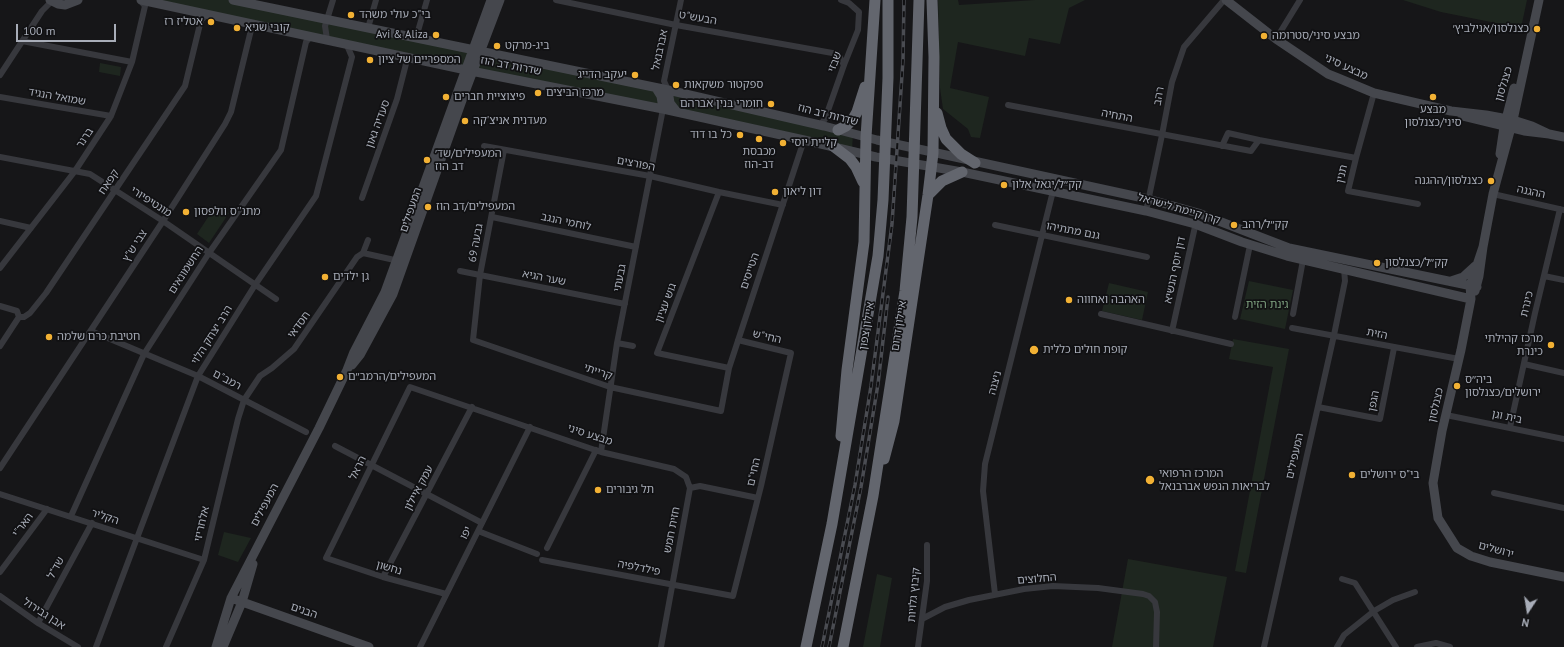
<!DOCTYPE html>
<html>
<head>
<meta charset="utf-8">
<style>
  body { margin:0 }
  #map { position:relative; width:1564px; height:647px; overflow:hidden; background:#161618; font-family:"PT Sans",sans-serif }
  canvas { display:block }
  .north { position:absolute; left:1508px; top:591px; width:40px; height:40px; -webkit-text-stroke:3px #111113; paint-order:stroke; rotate:192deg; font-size:11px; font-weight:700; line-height:16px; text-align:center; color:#a8adb8 }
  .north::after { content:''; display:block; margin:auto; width:14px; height:18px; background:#a8adb8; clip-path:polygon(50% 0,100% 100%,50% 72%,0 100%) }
  .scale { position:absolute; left:16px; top:24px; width:100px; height:18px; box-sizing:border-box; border:2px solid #a8adb8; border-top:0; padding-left:5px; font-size:12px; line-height:14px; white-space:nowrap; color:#a8adb8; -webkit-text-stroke:3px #111113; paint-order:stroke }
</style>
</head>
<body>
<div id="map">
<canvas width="1564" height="647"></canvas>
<div class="north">N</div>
<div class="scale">100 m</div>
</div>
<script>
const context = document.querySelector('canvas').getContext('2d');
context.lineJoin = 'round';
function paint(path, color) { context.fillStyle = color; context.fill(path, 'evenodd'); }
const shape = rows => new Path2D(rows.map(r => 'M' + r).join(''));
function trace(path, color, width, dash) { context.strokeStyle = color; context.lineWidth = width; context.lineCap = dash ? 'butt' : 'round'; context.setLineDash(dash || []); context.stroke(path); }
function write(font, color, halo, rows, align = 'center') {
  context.font = font + ' "PT Sans","Noto Sans Hebrew",sans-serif'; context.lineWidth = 3.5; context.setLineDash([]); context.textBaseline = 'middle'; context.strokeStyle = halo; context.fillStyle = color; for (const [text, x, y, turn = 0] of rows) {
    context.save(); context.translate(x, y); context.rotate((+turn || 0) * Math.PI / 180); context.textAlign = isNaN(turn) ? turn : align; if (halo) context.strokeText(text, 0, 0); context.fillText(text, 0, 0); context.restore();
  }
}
paint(shape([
  [141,0,233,0,474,49,466,70],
  [938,0,958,0,959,5,1035,0,1085,0,1069,8,1060,44,1029,38,1025,56,958,42,950,88,989,97,980,138,971,137,968,129,943,109,940,88],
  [1403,0,1527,0,1521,28,1441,12],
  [481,51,656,88,663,109,473,71],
  [100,63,121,67,120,76,99,72],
  [675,92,853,133,852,151,677,112,670,103],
  [216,205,229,213,209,243,197,234],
  [1249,281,1293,290,1285,329,1240,319],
  [1109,283,1148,292,1142,320,1102,311],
  [1233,339,1289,349,1246,573,1235,571,1273,367,1229,359],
  [224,532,251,538,238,562,218,555],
  [1128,559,1227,577,1213,647,1112,647],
  [877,574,892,578,880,647,863,647]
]), '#1e261f');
trace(shape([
  [556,0,676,25,838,54,844,65],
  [368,28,376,0],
  [416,38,427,0],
  [327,39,325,26,333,0],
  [1276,39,1300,0],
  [22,41,132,62],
  [0,75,42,11,52,1],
  [668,90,664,81,681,0],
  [1374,93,1356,158,1348,191,1418,204],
  [0,97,111,116],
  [1008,105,1251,151,1259,140,1356,158],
  [820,125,825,119,844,65,858,30,859,12,849,3,841,0],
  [484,146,650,176,719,192,783,205],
  [1222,146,1228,133,1259,140],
  [504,150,480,275,473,340,610,387,721,411,729,368,804,140],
  [0,157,90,174,163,221,276,299],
  [719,192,657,353,729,368],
  [1493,194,1564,210],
  [362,198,397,99,408,56],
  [1146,211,1162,135,1172,82,1184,47,1224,0],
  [492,217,636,247],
  [0,221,31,228],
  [995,225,1147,257],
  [363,253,399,261],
  [0,268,75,171,111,116,132,62,145,6,140,0],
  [460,271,625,304],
  [1544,276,1564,280],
  [0,306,17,311,19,317],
  [1101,314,1231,344],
  [1293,314,1303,260],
  [1235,317,1250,245],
  [1292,328,1459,359],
  [91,331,198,376,306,432],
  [1172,331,1198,213],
  [617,343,633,346],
  [0,346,19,317,24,317,30,313,46,293,185,86,201,20,208,14],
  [1524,364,1564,373],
  [1318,407,1380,419,1394,348],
  [1446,415,1564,439],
  [1510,427,1535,313,1560,209],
  [335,446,482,523],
  [601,452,617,343,663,109],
  [0,468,163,221,225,124,231,112,251,30,246,22],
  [690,488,700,486,758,498],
  [1494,493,1564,508],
  [0,494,204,560],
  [71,516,144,354,209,253,281,150,306,42,311,36],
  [478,531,537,554],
  [547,548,596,450],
  [542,560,733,596,761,486,791,353,738,340],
  [0,572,47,509],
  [383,577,472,407],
  [1342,579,1355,583,1396,647],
  [446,594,383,577,326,558,410,387,601,452,674,469,686,477,690,488],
  [995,594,983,491,985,464,1056,179],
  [0,596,38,623,78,647],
  [922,619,945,607,969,600,1024,589,1053,586,1098,588,1143,594,1149,596,1155,602,1157,612,1156,647],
  [38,623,92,523],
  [96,647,198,376,255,285,316,196,352,57,346,43],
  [166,647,204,560,238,419,244,400,260,376,272,368,294,349,357,257,363,253,368,240],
  [420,647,530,427],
  [661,647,690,488],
  [918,647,927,581,927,545],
  [1264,647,1334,335,1345,281,1344,269],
  [1337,647,1344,635,1374,611,1393,600,1415,592],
  [1417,647,1436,643,1450,647]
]), '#37383d', 6);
trace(shape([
  [50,0,58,4,65,5,78,0],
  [141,0,466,70,663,109,804,140,876,157,962,172,1146,211,1195,224,1242,242,1287,256,1471,299],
  [233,0,668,90,824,126,877,140,1148,199,1198,213,1289,248,1477,287],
  [1226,0,1276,39,1328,74,1338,78,1374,93,1451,111,1486,115,1513,120,1532,126,1549,134],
  [656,88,661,96,663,109],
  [668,90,670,103,677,112],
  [1462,116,1524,131,1549,134,1564,137],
  [1500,154,1504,127,1514,88],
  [1483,247,1470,286,1471,299,1461,350,1442,431,1433,483,1438,518,1457,548,1471,556,1490,562,1564,577],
  [1451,281,1463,277,1475,266],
  [1475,291,1479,276,1483,247,1493,194,1513,120,1539,0],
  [352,365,360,355,393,294,465,92,500,0],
  [231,598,369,647],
  [216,647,231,598,319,428,347,370,354,352,385,292,491,0],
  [223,647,242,602,253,564]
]), '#45474d', 9);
trace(shape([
  [937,113,941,128,946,139,961,154,975,163],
  [838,130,846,126,853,119,857,112,865,87],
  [833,146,850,159,856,167,863,182],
  [928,195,942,181,962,172],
  [841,436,847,370,864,242,866,137,875,0],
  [884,459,894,421,928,195,933,153,934,57,932,0],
  [806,647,832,524,878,256,883,200,888,78,888,0],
  [843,647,873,496,905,291,912,217,919,0]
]), '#63666e', 11);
const rail = shape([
  [822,647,855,485,871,386,892,224,903,60,904,0],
  [829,647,861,487,878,384,888,297]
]);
trace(rail, '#4a4c52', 3.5);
trace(rail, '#111113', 2, [6]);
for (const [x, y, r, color] of [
  [351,15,4,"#f2b134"],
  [211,22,4,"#f2b134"],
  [237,28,4,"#f2b134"],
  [1537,29,4,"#f2b134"],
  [436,35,4,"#f2b134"],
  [1264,36,4,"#f2b134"],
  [497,46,4,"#f2b134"],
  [370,60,4,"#f2b134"],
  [635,75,4,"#f2b134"],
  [676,85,4,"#f2b134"],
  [538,93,4,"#f2b134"],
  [446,97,4,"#f2b134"],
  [1433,97,4,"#f2b134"],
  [771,104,4,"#f2b134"],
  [465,121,4,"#f2b134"],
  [740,135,4,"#f2b134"],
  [759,139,4,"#f2b134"],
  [783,143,4,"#f2b134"],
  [427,160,4,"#f2b134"],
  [1491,181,4,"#f2b134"],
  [1004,185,4,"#f2b134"],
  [775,192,4,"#f2b134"],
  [428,207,4,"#f2b134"],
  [186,212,4,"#f2b134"],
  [1234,225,4,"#f2b134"],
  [1377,263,4,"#f2b134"],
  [325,277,4,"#f2b134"],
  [1069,300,4,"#f2b134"],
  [49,337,4,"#f2b134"],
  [1551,345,4,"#f2b134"],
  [1034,350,5,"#f2b134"],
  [340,377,4,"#f2b134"],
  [1457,386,4,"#f2b134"],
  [1352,475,4,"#f2b134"],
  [1150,480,5,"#f2b134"],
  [598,490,4,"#f2b134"]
]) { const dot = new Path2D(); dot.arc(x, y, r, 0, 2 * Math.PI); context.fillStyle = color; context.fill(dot); trace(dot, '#111113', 1.5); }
write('11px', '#a8adb8', '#111113', [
  ["בי\"כ עולי משהד",359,15],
  ["אטליז רז",203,22,"right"],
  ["קובי שגיא",245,28],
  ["כצנלסון/אנילביץ׳",1529,29,"right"],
  ["Avi & Aliza",428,35,"right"],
  ["מבצע סיני/סטרומה",1272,36],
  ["ביג-מרקט",505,46],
  ["המספריים של ציון",378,60],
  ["יעקב הדייג",627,75,"right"],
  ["ספקטור משקאות",684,85],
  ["מרכז הביצים",546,93],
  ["פיצוציית חברים",454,97],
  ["חומרי בנין אברהם",763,104,"right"],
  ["מבצע",1433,110,"center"],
  ["סיני/כצנלסון",1433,123,"center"],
  ["מעדנית אניצ'קה",473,121],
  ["כל בו דוד",732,135,"right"],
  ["קליית יוסי",791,143],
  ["מכבסת",759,152,"center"],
  ["דב-הוז",759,165,"center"],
  ["המעפילים/שד׳",435,154],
  ["דב הוז",435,167],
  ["כצנלסון/ההגנה",1483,181,"right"],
  ["קק״ל/יגאל אלון",1012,185],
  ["דון ליאון",783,192],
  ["המעפילים/דב הוז",436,207],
  ["מתנ''ס וולפסון",194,212],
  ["קק״ל/רהב",1242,225],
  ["קק״ל/כצנלסון",1385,263],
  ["גן ילדים",333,277],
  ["האהבה ואחווה",1077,300],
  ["חטיבת כרם שלמה",57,337],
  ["מרכז קהילתי",1543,339,"right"],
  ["כינרת",1543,352,"right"],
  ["קופת חולים כללית",1043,350],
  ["המעפילים/הרמב״ם",348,377],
  ["ביה״ס",1465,380],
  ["ירושלים/כצנלסון",1465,393],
  ["המרכז הרפואי",1159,474],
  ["לבריאות הנפש אברבנאל",1159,487],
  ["בי\"ס ירושלים",1360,475],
  ["תל גיבורים",606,490]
], 'left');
write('11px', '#a8adb8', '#111113', [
  ["הבעש\"ט",698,18,10],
  ["אברבנאל",660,50,-78],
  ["שבזי",835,62,-69],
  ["שדרות דב הוז",511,66,11],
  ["מבצע סיני",1346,67,25],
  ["כצנלסון",1504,84,-73],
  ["רהב",1159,96,-80],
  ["שמואל הנגיד",57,97,10],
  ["שדרות דב הוז",828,115,14],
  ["התחיה",1117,116,11],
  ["סעדיה גאון",378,124,-70],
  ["ברנר",85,138,-57],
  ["הפורצים",636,164,11],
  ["תנין",1342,174,-77],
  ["קפאח",109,182,-56],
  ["ההגנה",1531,192,12],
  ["מונטיפיורי",151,202,33],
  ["קרן קיימת לישראל",1179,209,16],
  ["המעפילים",411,210,-71],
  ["לוחמי הנגב",566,222,12],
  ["גנם מתתיהו",1073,231,11],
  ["גבעה 69",476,243,-79],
  ["צבי ש\"ץ",135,246,-57],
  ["החשמונאים",186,270,-57],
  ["דון יוסף הנשיא",1175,270,-78],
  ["הטייסים",750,271,-71],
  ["שער הגיא",544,278,11],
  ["גבעתי",620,278,-79],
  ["גוש עציון",666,303,-69],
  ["כינרת",1527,304,-76],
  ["חסדאי",299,325,-54],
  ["איילון צפון",867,326,-81],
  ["איילון דרום",899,326,-81],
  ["הזית",1377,334,12],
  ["הרב יצחק הלוי",212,335,-58],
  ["החי\"ש",767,337,13],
  ["קרייתי",598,372,19],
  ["רמב\"ם",227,380,28],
  ["ניצנה",995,383,-75],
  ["הגפן",1374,401,-79],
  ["כצנלסון",1436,405,-77],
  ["בית וגן",1507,417,12],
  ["מבצע סיני",590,435,18],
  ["המעפילים",1295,456,-77],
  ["הראל",358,468,-64],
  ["החי\"ם",754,472,-77],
  ["עמק איילון",419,488,-62],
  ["המעפילים",265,505,-62],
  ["הקליר",105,517,18],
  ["אלחריזי",202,524,-77],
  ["האר\"י",23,525,-53],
  ["חזית חמש",672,530,-79],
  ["יפו",466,533,-63],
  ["ירושלים",1496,550,15],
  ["שד\"ל",56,568,-62],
  ["נחשון",389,568,16],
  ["פילדלפיה",639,568,11],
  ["החלוצים",1037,579,-5],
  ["קיבוץ גלויות",914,595,-85],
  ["הבנים",304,611,19],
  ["אבן גבירול",44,614,33]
]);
write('11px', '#7fa381', '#111113', [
  ["גינת הזית",1267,305]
]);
</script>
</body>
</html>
